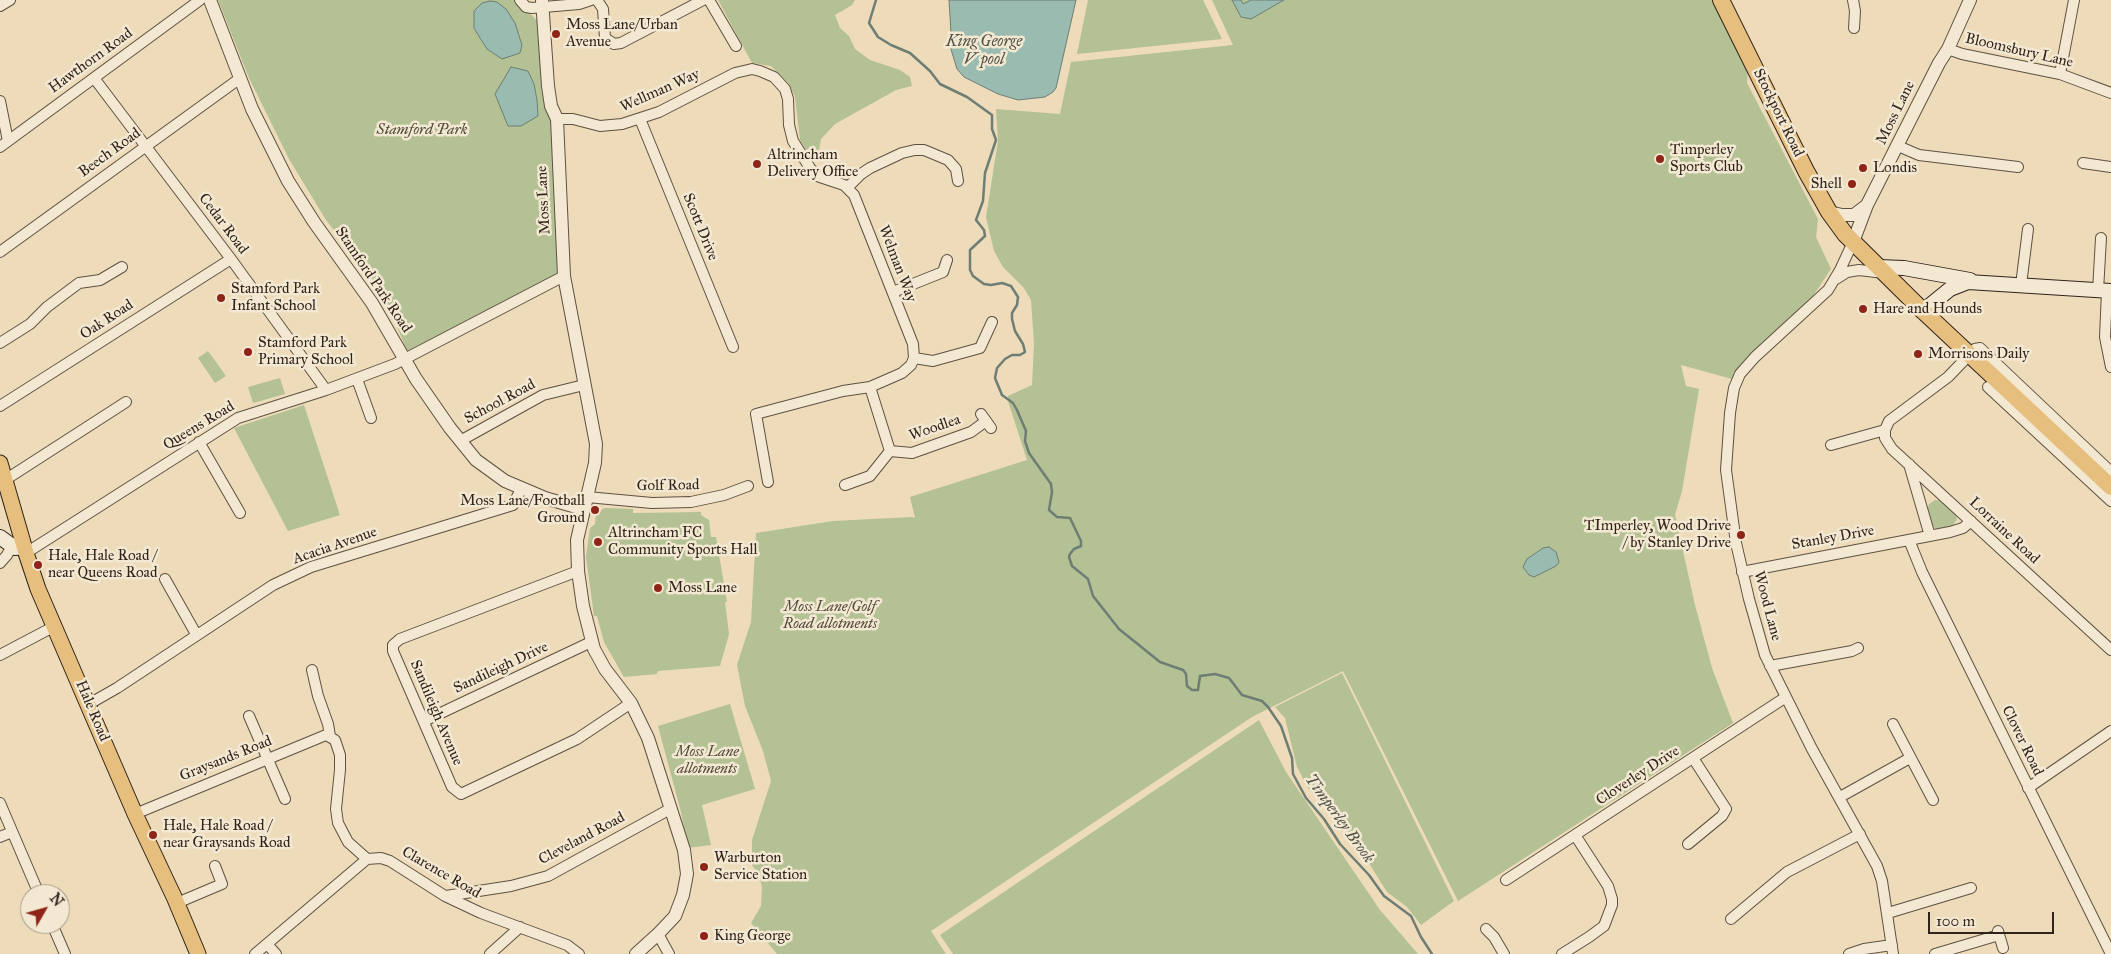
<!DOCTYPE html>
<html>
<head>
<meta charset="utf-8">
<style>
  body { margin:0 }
  #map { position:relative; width:2111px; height:954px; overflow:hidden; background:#eddbba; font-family:"IM FELL Great Primer",serif }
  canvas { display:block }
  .north { position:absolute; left:20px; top:884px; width:50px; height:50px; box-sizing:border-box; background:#f3e8d2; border:1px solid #a59988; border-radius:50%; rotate:52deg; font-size:14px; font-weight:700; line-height:20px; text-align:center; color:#30231a }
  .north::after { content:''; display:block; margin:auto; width:18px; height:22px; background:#8f2418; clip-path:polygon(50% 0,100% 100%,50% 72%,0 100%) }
  .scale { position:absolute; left:1928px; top:912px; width:126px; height:22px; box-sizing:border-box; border:2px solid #30231a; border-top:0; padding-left:6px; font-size:15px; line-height:18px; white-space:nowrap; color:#30231a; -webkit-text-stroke:4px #f3e8d2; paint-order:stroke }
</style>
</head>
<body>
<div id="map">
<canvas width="2111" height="954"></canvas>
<div class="north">N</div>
<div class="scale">100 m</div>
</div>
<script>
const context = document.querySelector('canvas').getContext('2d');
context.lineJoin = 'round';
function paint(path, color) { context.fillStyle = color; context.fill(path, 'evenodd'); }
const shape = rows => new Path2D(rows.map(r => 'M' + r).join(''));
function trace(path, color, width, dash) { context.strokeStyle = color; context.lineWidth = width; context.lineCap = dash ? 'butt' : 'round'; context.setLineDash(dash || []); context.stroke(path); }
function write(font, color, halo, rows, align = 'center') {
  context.font = font + ' "IM FELL Great Primer",serif'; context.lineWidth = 5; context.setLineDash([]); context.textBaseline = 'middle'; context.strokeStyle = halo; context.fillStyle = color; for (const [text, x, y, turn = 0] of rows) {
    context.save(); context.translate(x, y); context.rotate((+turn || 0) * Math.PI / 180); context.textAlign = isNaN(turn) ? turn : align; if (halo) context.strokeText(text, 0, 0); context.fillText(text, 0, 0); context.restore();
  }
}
paint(shape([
  [218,0,517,0,542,26,554,154,560,275,407,351,384,295,326,220,289,159,249,78],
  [718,0,855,0,852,5,835,15,840,28,849,36,855,49,870,60,900,70,910,77,912,86,896,90,835,124,821,139,819,150,811,158,800,140,795,97,789,84,771,66,752,63],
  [1088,0,1203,0,1222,39,1077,54],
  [1212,0,1712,0,1748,68,1747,83,1818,219,1816,237,1831,269,1813,296,1747,357,1732,379,1681,365,1686,386,1699,389,1682,491,1675,515,1695,605,1712,668,1733,723,1458,901,1343,671,1252,717,931,931,946,954,777,954,751,923,761,906,762,887,759,875,752,865,752,840,771,781,763,751,745,706,737,665,751,622,756,533,833,521,912,517,915,518,910,497,1027,460,1008,401,1008,396,1032,385,1034,344,1031,300,1024,288,1003,267,994,251,986,217,998,141,996,109,1060,114,1071,62,1233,45],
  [208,351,226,376,215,383,198,358],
  [280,378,285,394,253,403,248,387],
  [304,405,340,515,288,531,234,428],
  [1935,500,1941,500,1955,512,1957,519,1951,528,1937,530,1931,524,1927,509,1929,504],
  [605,508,633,509,633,513,701,512,701,515,709,520,711,537,716,537,727,602,725,602,729,634,720,666,658,671,657,674,624,677,604,642,597,616,594,616,586,557,590,528,595,524,596,513],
  [1342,673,1454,901,1421,925,1407,907,1387,892,1352,836,1308,788,1297,767,1285,718,1275,707],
  [730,704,755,789,702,805,711,845,688,848,681,812,658,726],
  [1259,720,1286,772,1380,910,1418,954,953,954,940,935]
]), '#b3c194');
const water = shape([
  [949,0,1076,0,1056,88,1053,92,1045,97,1018,100,998,94,964,77,957,69,950,46,951,33,949,0],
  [1232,0,1241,0,1243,4,1251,0,1284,0,1251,19,1241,17,1232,0],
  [490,1,497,2,506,9,515,23,522,45,520,53,502,59,487,49,480,38,474,28,474,11,482,3,490,1],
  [511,67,528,71,534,84,537,100,538,116,521,126,508,126,495,94,511,67],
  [1549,547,1556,552,1559,562,1556,566,1534,577,1529,575,1523,567,1527,559,1543,548,1549,547]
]);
paint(water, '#99bbb0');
trace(water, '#6f7e74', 1);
trace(shape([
  [876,0,869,23,878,37,891,45,910,53,930,71,940,84,967,97,992,115,992,129,996,140,985,173,983,201,976,220,984,230,985,236,970,250,970,270,973,276,984,284,991,285,1002,283,1011,286,1018,297,1017,305,1012,313,1012,319,1015,331,1023,344,1025,352,1020,355,1012,355,1005,359,997,368,995,378,1002,395,1013,403,1017,410,1026,431,1025,441,1029,453,1051,484,1052,492,1049,510,1057,517,1070,518,1081,541,1081,546,1074,549,1070,554,1069,557,1072,566,1088,579,1093,596,1119,629,1160,662,1183,670,1186,674,1187,686,1192,690,1198,690,1200,676,1215,674,1229,678,1242,695,1262,701,1268,707,1281,726,1292,758,1293,774,1306,798,1324,819,1340,844,1369,875,1384,896,1411,916,1421,937,1432,954]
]), '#6f7e74', 2.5);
const minor = shape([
  [520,0,526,7,532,8,579,4,591,0],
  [597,0,603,9,605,38,614,44,621,43,703,0],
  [709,0,736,46],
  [1853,0,1855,11,1854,28],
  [0,6,10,0],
  [1948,49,1962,54,2060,74,2111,93],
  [2060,74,2074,0],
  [94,78,231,259,326,390],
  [0,101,8,141],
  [557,119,573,119,600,126,622,124,659,112,735,73,752,69,760,71,774,77,785,89,788,99,789,125,793,141,810,168,817,176,844,185,854,195,913,344,914,358,911,365,902,373,870,387,843,391,756,414,768,482],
  [640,119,733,347],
  [1898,146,1919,155,2018,167],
  [0,147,200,0],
  [2083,163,2111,167],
  [847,188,861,174,870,168,902,153,915,150,924,150,948,160,956,169,958,181],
  [1853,242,1840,270,1828,290,1755,357,1740,374,1734,388,1730,413,1726,470,1736,543,1749,599,1765,655,1812,749,1877,866,1882,881,1893,954],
  [0,252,239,79],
  [1836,279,1847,272,1859,270,1884,273],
  [2021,285,2028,229],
  [2098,291,2101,238],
  [2107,291,2105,337,2111,367],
  [893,292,943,272,947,260],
  [0,343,30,324,47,307,79,283,100,280,122,267],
  [914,358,933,361,980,348,992,322],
  [357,379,371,418],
  [870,387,890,451],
  [1988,387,2111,501],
  [0,406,231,259],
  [981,414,991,428],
  [460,441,543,395,584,385],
  [199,442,240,513],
  [1831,445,1885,430],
  [890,451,912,453,971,432,986,421],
  [1909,464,1930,536],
  [2111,472,1980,348,1975,349,1948,377,1889,421,1885,430,1885,438,1892,449,2111,650],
  [5,480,126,402],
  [845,485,870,476,890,451],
  [587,497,652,503,691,502,724,495,748,486],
  [1909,540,1922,572,2111,954],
  [26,553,238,418,326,390,395,364,564,276],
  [0,563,7,555,12,546],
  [578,571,400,639,393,645,393,651,452,787,461,794,577,739,631,703],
  [1742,572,1950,532,1963,528,1971,521],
  [165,579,196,634],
  [0,655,55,626],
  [1770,666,1852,651,1858,648],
  [312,670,318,696,328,724,330,736],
  [89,704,117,688,273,585,311,567,513,505,521,489],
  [249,716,285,799],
  [424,721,591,642],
  [1893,724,1933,800],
  [2028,788,2111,731],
  [1840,797,1910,758],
  [0,803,39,894],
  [135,814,326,735,335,740,340,755,340,770,336,809,338,823,348,842,367,859],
  [0,837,12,832],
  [1688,844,1722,816,1726,809,1693,758],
  [1506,880,1786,697],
  [446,896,511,886,548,876,670,809],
  [177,903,222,884,215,866],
  [1888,913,1971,888],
  [1731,919,1787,872,1860,834],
  [52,924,65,954],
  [1486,929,1494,937,1504,954],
  [1998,931,2003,948],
  [658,934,669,954],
  [267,944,276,954],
  [255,954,367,859,381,858,390,861,445,896,481,913,567,945,579,954],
  [490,954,520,927],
  [1562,954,1589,937,1604,926,1612,905,1612,899,1608,886,1575,835],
  [1849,954,1864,949,1892,945],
  [1935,954,1999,935]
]);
const tertiary = shape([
  [210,0,252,109,288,181,314,222,372,303,416,379,450,428,476,460,505,481,545,498,583,509],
  [542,0,548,86,551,106,557,119,564,276,596,444,595,463,577,540,578,571,583,606,594,649,605,669,631,703,648,738,684,850,687,874,683,895,675,916,658,934,636,954],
  [1829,212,1842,215,1854,215,1867,205],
  [1853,242,1867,205,1939,63,1948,49,1970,0]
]);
const secondary = shape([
  [1878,267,1904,268,1970,280],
  [1923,311,1950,289,1968,282,2111,291],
  [0,537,15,548,24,547]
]);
const primary = shape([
  [0,463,26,553,38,589,135,814,175,899,198,954]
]);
const trunk = shape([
  [1721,0,1806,171,1829,212,1845,234,1923,311,2111,487]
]);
trace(minor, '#5f5142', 12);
trace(tertiary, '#5f5142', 14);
trace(secondary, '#30231a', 16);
trace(primary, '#30231a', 17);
trace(trunk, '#30231a', 18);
trace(minor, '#f3e8d2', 10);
trace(tertiary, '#f3e8d2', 12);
trace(secondary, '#f3e8d2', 14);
trace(primary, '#e6be7d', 15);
trace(trunk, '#e6be7d', 16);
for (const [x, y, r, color] of [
  [556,34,5,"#8f2418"],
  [1660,159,5,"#8f2418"],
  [757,164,5,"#8f2418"],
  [1863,168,5,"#8f2418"],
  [1852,184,5,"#8f2418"],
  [221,298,5,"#8f2418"],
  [1863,309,5,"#8f2418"],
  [248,352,5,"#8f2418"],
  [1918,354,5,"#8f2418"],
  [595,510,5,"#8f2418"],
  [1741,535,5,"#8f2418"],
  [598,542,5,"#8f2418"],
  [38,565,5,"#8f2418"],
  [658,588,5,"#8f2418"],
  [153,835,5,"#8f2418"],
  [704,867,5,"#8f2418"],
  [704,936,5,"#8f2418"]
]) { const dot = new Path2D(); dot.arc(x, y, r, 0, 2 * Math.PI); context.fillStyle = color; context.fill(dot); trace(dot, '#f3e8d2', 2); }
write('15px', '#30231a', '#f3e8d2', [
  ["Moss Lane/Urban",566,25],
  ["Avenue",566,42],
  ["Timperley",1670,150],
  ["Sports Club",1670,167],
  ["Altrincham",767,155],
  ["Delivery Office",767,172],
  ["Londis",1873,168],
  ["Shell",1842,184,"right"],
  ["Stamford Park",231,289],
  ["Infant School",231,306],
  ["Hare and Hounds",1873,309],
  ["Stamford Park",258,343],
  ["Primary School",258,360],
  ["Morrisons Daily",1928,354],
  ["Moss Lane/Football",585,501,"right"],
  ["Ground",585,518,"right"],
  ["TImperley, Wood Drive",1731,526,"right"],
  ["/ by Stanley Drive",1731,543,"right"],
  ["Altrincham FC",608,533],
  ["Community Sports Hall",608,550],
  ["Hale, Hale Road /",48,556],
  ["near Queens Road",48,573],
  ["Moss Lane",668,588],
  ["Hale, Hale Road /",163,826],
  ["near Graysands Road",163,843],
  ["Warburton",714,858],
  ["Service Station",714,875],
  ["King George",714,936]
], 'left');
write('15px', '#30231a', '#f3e8d2', [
  ["Bloomsbury Lane",2019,51,13],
  ["Hawthorn Road",91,61,-36],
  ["Wellman Way",660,91,-24],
  ["Stockport Road",1778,113,64],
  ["Moss Lane",1896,113,-64],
  ["Beech Road",110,153,-36],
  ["Moss Lane",544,200,-93],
  ["Cedar Road",223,224,53],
  ["Scott Drive",700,227,68],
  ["Welman Way",897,264,69],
  ["Stamford Park Road",373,280,56],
  ["Oak Road",107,320,-33],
  ["School Road",500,402,-28],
  ["Queens Road",199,426,-31],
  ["Woodlea",935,428,-19],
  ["Golf Road",668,486,-1],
  ["Lorraine Road",2004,531,43],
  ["Stanley Drive",1833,538,-10],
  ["Acacia Avenue",335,546,-19],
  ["Wood Lane",1767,606,75],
  ["Sandileigh Drive",501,668,-25],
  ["Hale Road",92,711,67],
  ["Sandileigh Avenue",436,713,67],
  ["Clover Road",2022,741,64],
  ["Graysands Road",226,759,-22],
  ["Cloverley Drive",1638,776,-33],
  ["Cleveland Road",582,839,-28],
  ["Clarence Road",441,873,30]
]);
write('italic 15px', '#514a38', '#f3e8d2', [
  ["Stamford Park",422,130],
  ["Moss Lane/Golf",830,607],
  ["Road allotments",830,624],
  ["Moss Lane",707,752],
  ["allotments",707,769]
]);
write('italic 16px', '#505147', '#f3e8d2', [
  ["King George",984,42],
  ["V pool",984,60],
  ["Timperley Brook",1339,819,54]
]);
</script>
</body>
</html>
